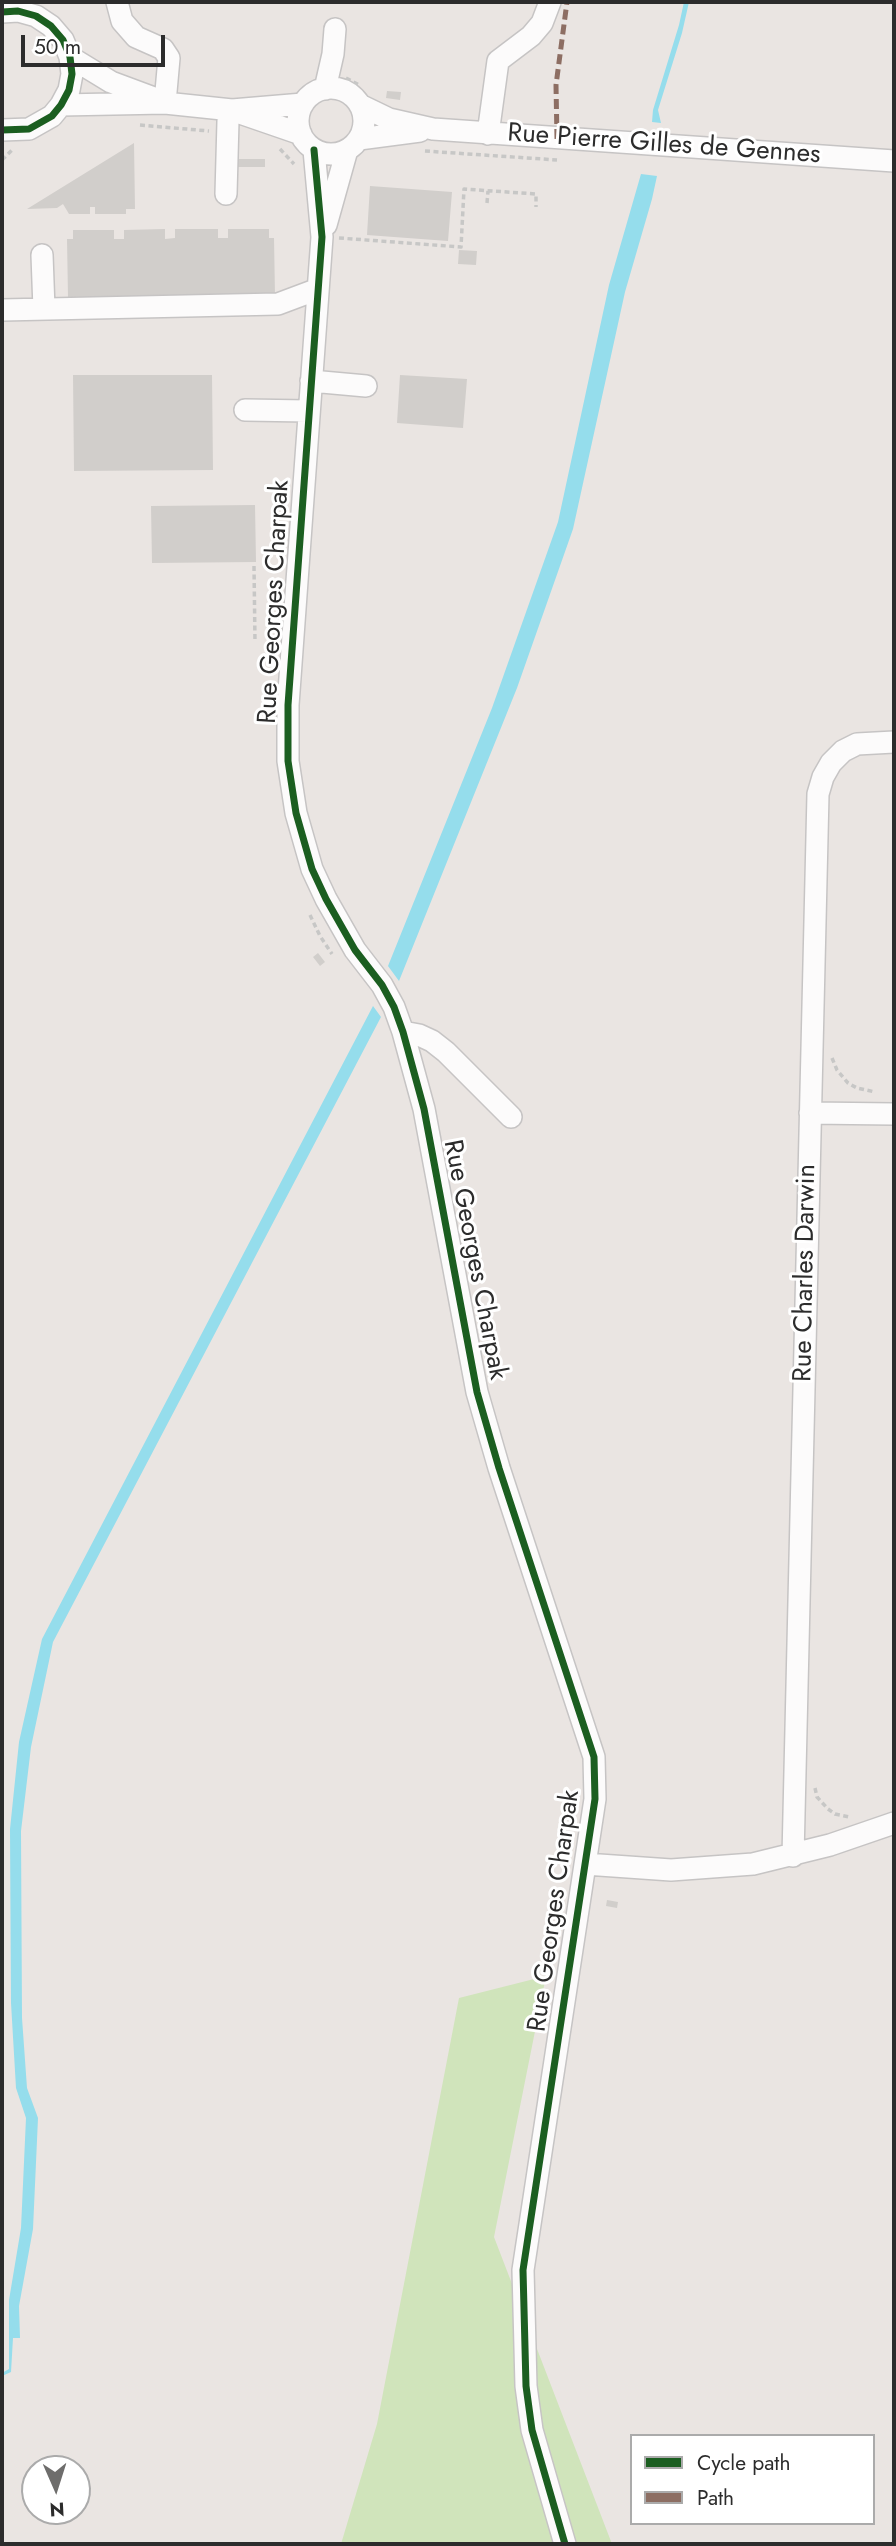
<!DOCTYPE html>
<html>
<head>
<meta charset="utf-8">
<style>
  body { margin:0 }
  #map { position:relative; width:896px; height:2546px; overflow:hidden; background:#eae5e2; font-family:Jost,sans-serif }
  canvas { display:block }
  .frame { position:absolute; inset:0; border:4px solid #2c2c2c; pointer-events:none }
  .legend { position:absolute; left:630px; top:2434px; width:245px; height:91px; box-sizing:border-box; background:#fff; border:2px solid #ababab; margin:0; padding:9px 12px; list-style:none; font-size:21px; color:#2c2c2c }
  .legend li { display:flex; align-items:center; gap:14px; height:35px }
  .legend b { width:35px; border:2px solid #ababab }
  .north { position:absolute; left:21px; top:2455px; width:70px; height:70px; box-sizing:border-box; background:#fff; border:2px solid #ababab; border-radius:50%; rotate:177deg; font-size:19px; font-weight:700; line-height:28px; text-align:center; color:#2c2c2c }
  .north::after { content:''; display:block; margin:auto; width:24px; height:32px; background:#6e6d6c; clip-path:polygon(50% 0,100% 100%,50% 72%,0 100%) }
  .scale { position:absolute; left:21px; top:35px; width:144px; height:32px; box-sizing:border-box; border:4px solid #2c2c2c; border-top:0; padding-left:9px; font-size:21px; line-height:24px; white-space:nowrap; color:#2c2c2c; -webkit-text-stroke:5px #fff; paint-order:stroke }
</style>
</head>
<body>
<div id="map">
<canvas width="896" height="2546"></canvas>
<div class="frame"></div>
<ul class="legend">
<li><b style="height:9px;background:#1b5e20"></b>Cycle path</li>
<li><b style="height:9px;background:#8d6e63"></b>Path</li>
</ul>
<div class="north">N</div>
<div class="scale">50 m</div>
</div>
<script>
const context = document.querySelector('canvas').getContext('2d');
context.lineJoin = 'round';
function paint(path, color) { context.fillStyle = color; context.fill(path, 'evenodd'); }
const shape = rows => new Path2D(rows.map(r => 'M' + r).join(''));
function trace(path, color, width, dash) { context.strokeStyle = color; context.lineWidth = width; context.lineCap = dash ? 'butt' : 'round'; context.setLineDash(dash || []); context.stroke(path); }
function write(font, color, halo, rows, align = 'center') {
  context.font = font + ' Jost,sans-serif'; context.lineWidth = 6; context.setLineDash([]); context.textBaseline = 'middle'; context.strokeStyle = halo; context.fillStyle = color; for (const [text, x, y, turn = 0] of rows) {
    context.save(); context.translate(x, y); context.rotate((+turn || 0) * Math.PI / 180); context.textAlign = isNaN(turn) ? turn : align; if (halo) context.strokeText(text, 0, 0); context.fillText(text, 0, 0); context.restore();
  }
}
paint(shape([
  [546,1976,494,2237,612,2544,341,2544,377,2424,459,1998]
]), '#d0e4bb');
paint(shape([
  [684,2,689,2,682,33,658,110,661,123,652,122,653,110,679,25],
  [641,174,657,176,652,199,625,292,573,529,517,688,399,981,388,966,492,708,558,522,609,285],
  [373,1006,381,1017,53,1642,31,1747,21,1831,22,2018,27,2088,38,2118,33,2229,19,2306,20,2338,13,2338,11,2372,2,2376,2,2373,9,2369,9,2300,21,2228,26,2118,16,2088,11,2003,10,1829,19,1742,42,1639]
]), '#95ddec');
paint(shape([
  [387,91,401,92,400,100,386,98],
  [134,143,135,209,126,209,126,214,95,214,95,207,90,207,90,214,69,214,63,204,57,208,27,209],
  [236,159,265,159,265,167,236,167],
  [370,186,452,192,448,241,367,235],
  [165,229,165,239,175,238,175,229,218,229,218,238,228,238,228,229,269,229,269,238,274,238,275,296,68,297,67,239,73,239,73,230,114,230,114,239,124,239,124,230],
  [459,250,477,251,476,265,458,264],
  [73,375,212,375,213,470,74,471],
  [400,375,467,379,463,428,397,423],
  [255,505,256,562,152,563,151,506],
  [318,953,325,962,320,966,313,957],
  [607,1900,618,1902,617,1908,606,1906]
]), '#d1cecb');
const minor = shape([
  [117,2,122,21,136,37,163,49,169,58,165,103],
  [2,12,18,11,36,16,51,26,63,40,70,57,72,74,69,90,61,105,52,116,29,129,2,130],
  [70,57,111,82,154,98],
  '298 121a33 33 0 1 1 66 0a33 33 0 1 1-66 0Z',
  [325,89,333,54,335,29],
  [61,105,165,103,232,110,303,104],
  [360,105,389,119,433,129,894,161],
  [240,113,301,134],
  [488,134,498,61,531,36,542,23,550,2],
  [359,139,420,131],
  [314,150,322,237,288,705,288,761,296,813,312,869,326,899,355,950,382,985,394,1007,403,1032,424,1109,477,1392,499,1468,594,1757,595,1799,523,2270,526,2386,532,2430,565,2544],
  [226,194,228,121,232,110],
  [326,225,347,150],
  [42,255,44,309],
  [2,310,278,304,318,289],
  [311,381,366,386],
  [245,410,308,411],
  [403,1032,419,1035,432,1041,446,1052,511,1117],
  [810,1113,894,1114],
  [793,1856,818,794,823,777,831,763,843,751,857,744,894,742],
  [585,1864,671,1870,753,1864,830,1845,894,1823]
]);
trace(minor, '#c6c4c4', 24);
trace(shape([
  [346,78,361,86],
  [140,125,209,131],
  [280,149,294,164],
  [425,151,557,160],
  [2,160,13,149],
  [487,203,488,191],
  [339,238,461,247,464,189,536,194,536,207],
  [254,566,255,642],
  [310,915,320,936,332,954],
  [832,1058,837,1070,848,1083,857,1088,875,1092],
  [815,1788,817,1797,828,1809,835,1814,849,1817]
]), '#c7c7c6', 3.5, [5, 3.5]);
trace(minor, '#fcfbfb', 21);
trace(shape([
  [557,139,556,85,567,2]
]), '#8d6e63', 5, [10, 5]);
trace(shape([
  [2,12,18,11,36,16,51,26,63,40,70,57,72,74,69,90,61,105,52,116,29,129,2,130],
  [314,150,322,237,288,705,288,761,296,813,312,869,326,899,355,950,382,985,394,1007,403,1032,424,1109,477,1392,499,1468,594,1757,595,1799,523,2270,526,2386,532,2430,565,2544]
]), '#1b5e20', 7);
write('26px', '#2c2c2c', '#fff', [
  ["Rue Pierre Gilles de Gennes",664,145,4],
  ["Rue Georges Charpak",275,602,-87],
  ["Rue Georges Charpak",474,1260,79],
  ["Rue Charles Darwin",806,1273,-89],
  ["Rue Georges Charpak",555,1911,-82]
]);
</script>
</body>
</html>
